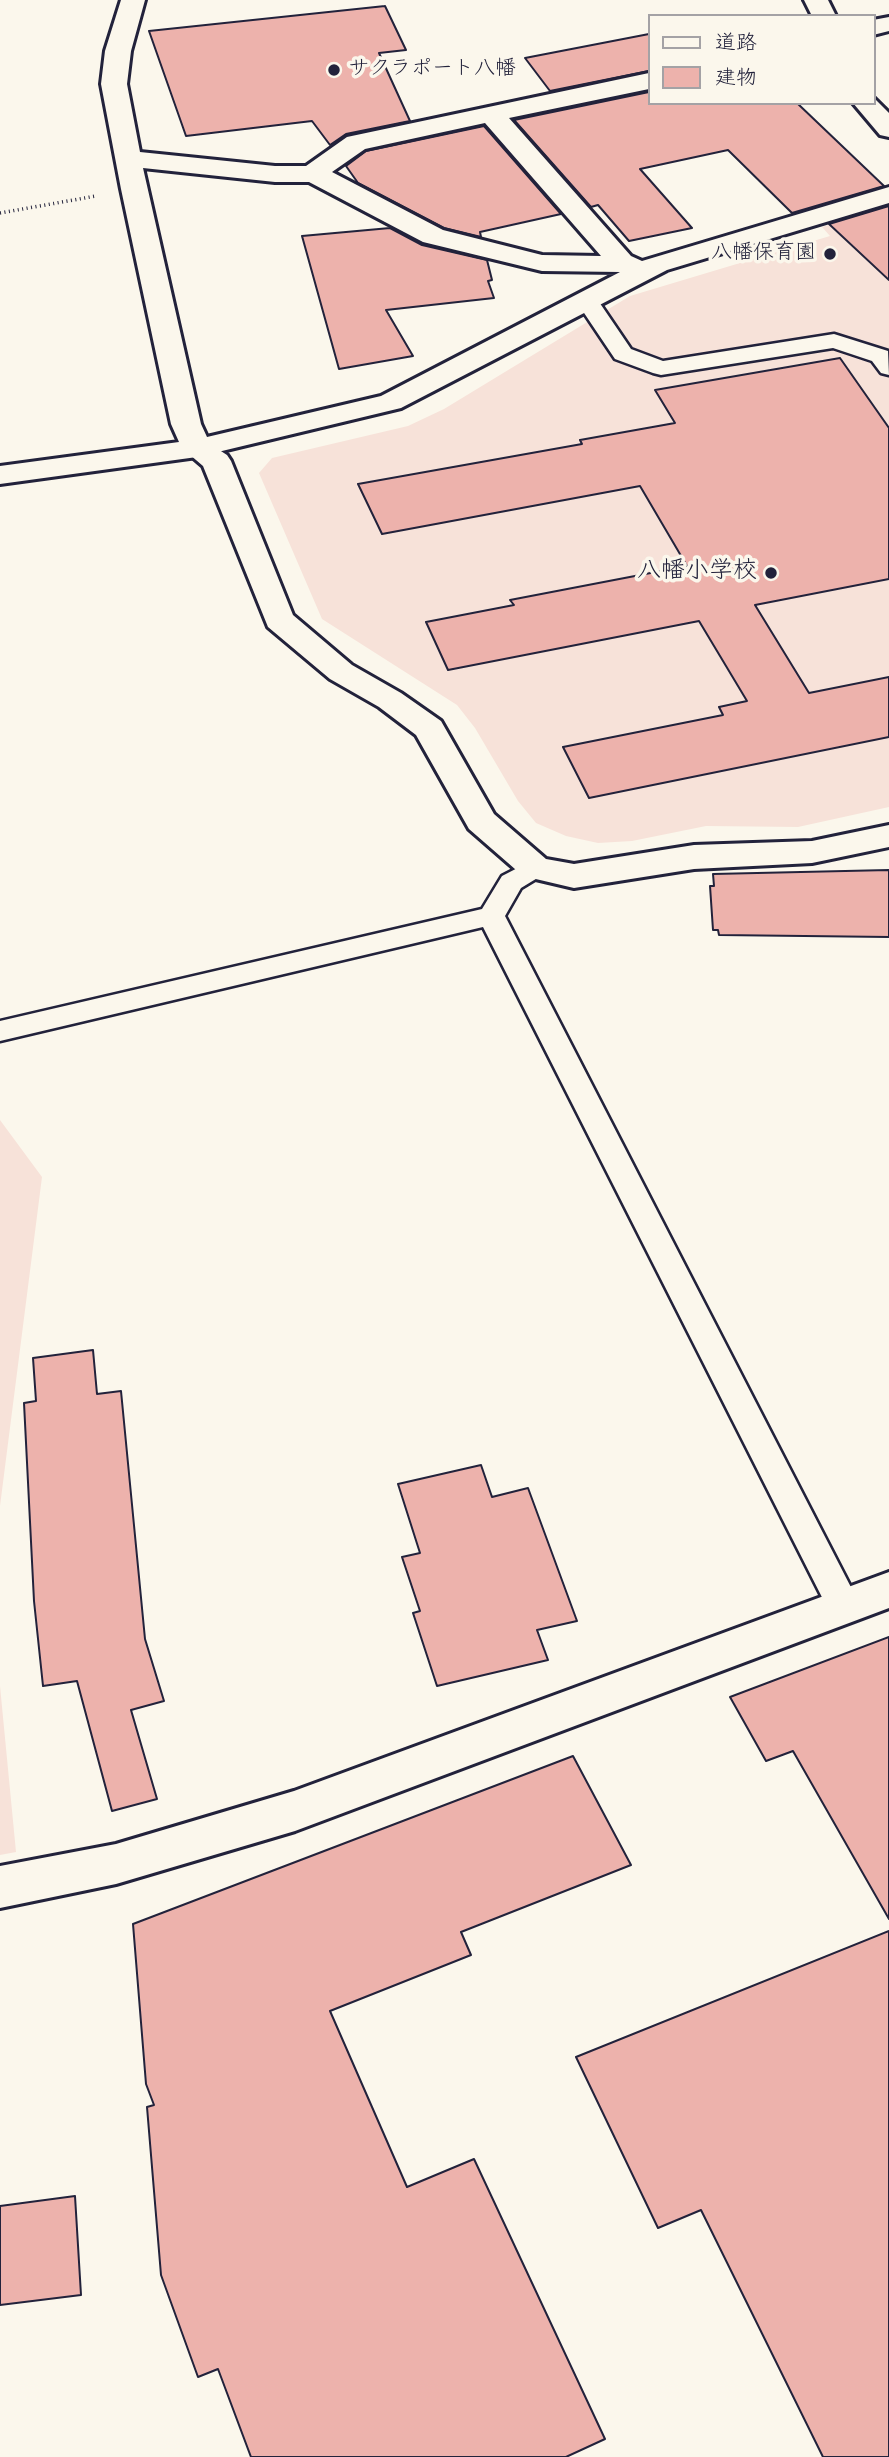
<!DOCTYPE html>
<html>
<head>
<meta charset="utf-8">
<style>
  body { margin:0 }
  #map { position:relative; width:889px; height:2457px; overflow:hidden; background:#fbf7ec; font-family:Kalam,"Klee One",sans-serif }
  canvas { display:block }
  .legend { position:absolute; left:648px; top:14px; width:228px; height:91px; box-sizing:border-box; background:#fbf7ec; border:2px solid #a4a2a5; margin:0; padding:9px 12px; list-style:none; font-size:21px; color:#22223b }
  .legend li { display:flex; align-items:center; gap:14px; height:35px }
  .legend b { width:35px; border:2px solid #a4a2a5 }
</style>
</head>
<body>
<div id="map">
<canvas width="889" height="2457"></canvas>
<ul class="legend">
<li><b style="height:9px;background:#fbf7ec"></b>道路</li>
<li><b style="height:19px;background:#edb2ac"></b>建物</li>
</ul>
</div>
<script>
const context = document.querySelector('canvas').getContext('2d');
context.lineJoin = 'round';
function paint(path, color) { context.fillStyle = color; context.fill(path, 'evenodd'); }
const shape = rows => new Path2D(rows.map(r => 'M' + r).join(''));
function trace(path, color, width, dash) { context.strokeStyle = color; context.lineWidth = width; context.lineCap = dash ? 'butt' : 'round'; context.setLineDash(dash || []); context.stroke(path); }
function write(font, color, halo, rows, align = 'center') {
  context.font = font + ' Kalam,"Klee One",sans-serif'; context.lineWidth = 7; context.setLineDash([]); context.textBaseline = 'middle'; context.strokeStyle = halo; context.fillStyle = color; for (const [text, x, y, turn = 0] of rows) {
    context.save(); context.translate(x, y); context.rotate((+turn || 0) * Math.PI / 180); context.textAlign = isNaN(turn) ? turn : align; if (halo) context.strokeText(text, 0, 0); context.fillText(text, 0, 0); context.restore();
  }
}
paint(shape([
  [889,207,889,807,798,827,706,826,632,841,598,843,566,836,536,823,518,801,475,728,457,705,322,619,259,473,272,458,408,426,444,409,630,296,830,236,822,227],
  [0,1120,42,1177,0,1506],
  [0,1686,16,1852,0,1855]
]), '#f7e2d9');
const building = shape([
  [385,6,406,50,379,53,410,121,346,134,330,145,312,121,186,136,149,31,385,6],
  [649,34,649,71,550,91,525,58,649,34],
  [649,92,649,103,797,103,884,186,792,213,728,150,640,169,692,228,629,241,598,205,591,207,514,120,649,92],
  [484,126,561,214,480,232,481,237,444,228,358,183,346,166,366,151,484,126],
  [889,206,889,280,829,224,889,206],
  [390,228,422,245,487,260,492,280,488,281,494,298,386,310,413,356,339,369,302,236,390,228],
  [840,358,889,428,889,579,755,605,809,693,889,677,889,737,589,798,563,747,723,715,719,707,747,701,699,621,448,670,426,622,514,605,510,600,687,566,640,486,382,534,358,484,582,444,580,440,675,423,655,390,840,358],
  [889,870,889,937,719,935,718,930,713,930,710,886,714,886,713,874,889,870],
  [93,1350,97,1394,121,1391,145,1639,164,1701,131,1710,157,1799,112,1811,77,1681,43,1686,34,1601,24,1403,36,1401,33,1358,93,1350],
  [481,1465,492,1497,528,1488,577,1621,537,1630,548,1660,437,1686,413,1613,420,1611,402,1557,420,1553,398,1484,481,1465],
  [889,1637,889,1919,793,1751,766,1761,730,1697,889,1637],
  [573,1756,631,1865,461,1932,471,1955,330,2011,407,2187,474,2159,605,2439,566,2457,251,2457,218,2369,198,2377,161,2275,147,2107,154,2105,146,2084,133,1924,573,1756],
  [889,1931,889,2457,823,2457,701,2210,658,2228,576,2057,889,1931],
  [75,2196,81,2295,0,2305,0,2206,75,2196]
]);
paint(building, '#edb2ac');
trace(building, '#22223b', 2);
const lane = shape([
  [587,295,595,296,631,349,663,361,834,334,888,351,889,375,881,373,872,361,833,348,661,375,653,373,615,359,576,301,579,296,587,295],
  [535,859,544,862,548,868,544,874,521,888,505,916,856,1597,861,1607,856,1617,844,1621,832,1617,483,927,0,1041,0,1021,482,909,502,876,535,859]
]);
const street = shape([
  [121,0,145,0,131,51,127,84,140,152,275,166,306,166,347,137,649,73,649,89,509,118,631,256,642,261,889,187,889,203,667,270,401,408,197,457,0,484,0,466,179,442,171,424,121,189,101,84,105,51,121,0],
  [485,123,601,256,542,255,443,230,332,172,365,149,485,123],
  [143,168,275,182,309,182,423,242,542,271,620,272,381,396,207,437,201,424,143,168],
  [804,0,828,0,836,16,812,16,804,0],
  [889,17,889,31,873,35,873,20,889,17],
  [873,97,889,113,889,137,880,135,853,103,873,103,873,97],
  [889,1572,889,1608,295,1831,116,1884,0,1908,0,1866,116,1844,294,1791,889,1572]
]);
const secondary = shape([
  [197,439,207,442,227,455,231,461,293,615,352,665,401,693,441,721,494,814,546,859,574,864,694,845,812,841,889,825,889,847,812,863,694,869,574,888,523,876,469,829,416,735,379,707,330,679,268,627,203,466,182,448,187,442,197,439]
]);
trace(lane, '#22223b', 5);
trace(street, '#22223b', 6);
trace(secondary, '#22223b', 6);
trace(shape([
  [0,213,96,196]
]), '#22223b', 3.5, [1, 3.5]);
paint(lane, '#fbf7ec');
paint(street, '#fbf7ec');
paint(secondary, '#fbf7ec');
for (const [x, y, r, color] of [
  [334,70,7,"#22223b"],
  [830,254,7,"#22223b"],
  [771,573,7,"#22223b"]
]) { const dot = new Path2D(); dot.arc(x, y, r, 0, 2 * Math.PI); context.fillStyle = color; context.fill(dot); trace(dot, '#fbf7ec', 2.5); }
write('21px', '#22223b', '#fbf7ec', [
  ["サクラポート八幡",348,70],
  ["八幡保育園",816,254,"right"]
], 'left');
write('24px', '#22223b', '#fbf7ec', [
  ["八幡小学校",757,573]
], 'right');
</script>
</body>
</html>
